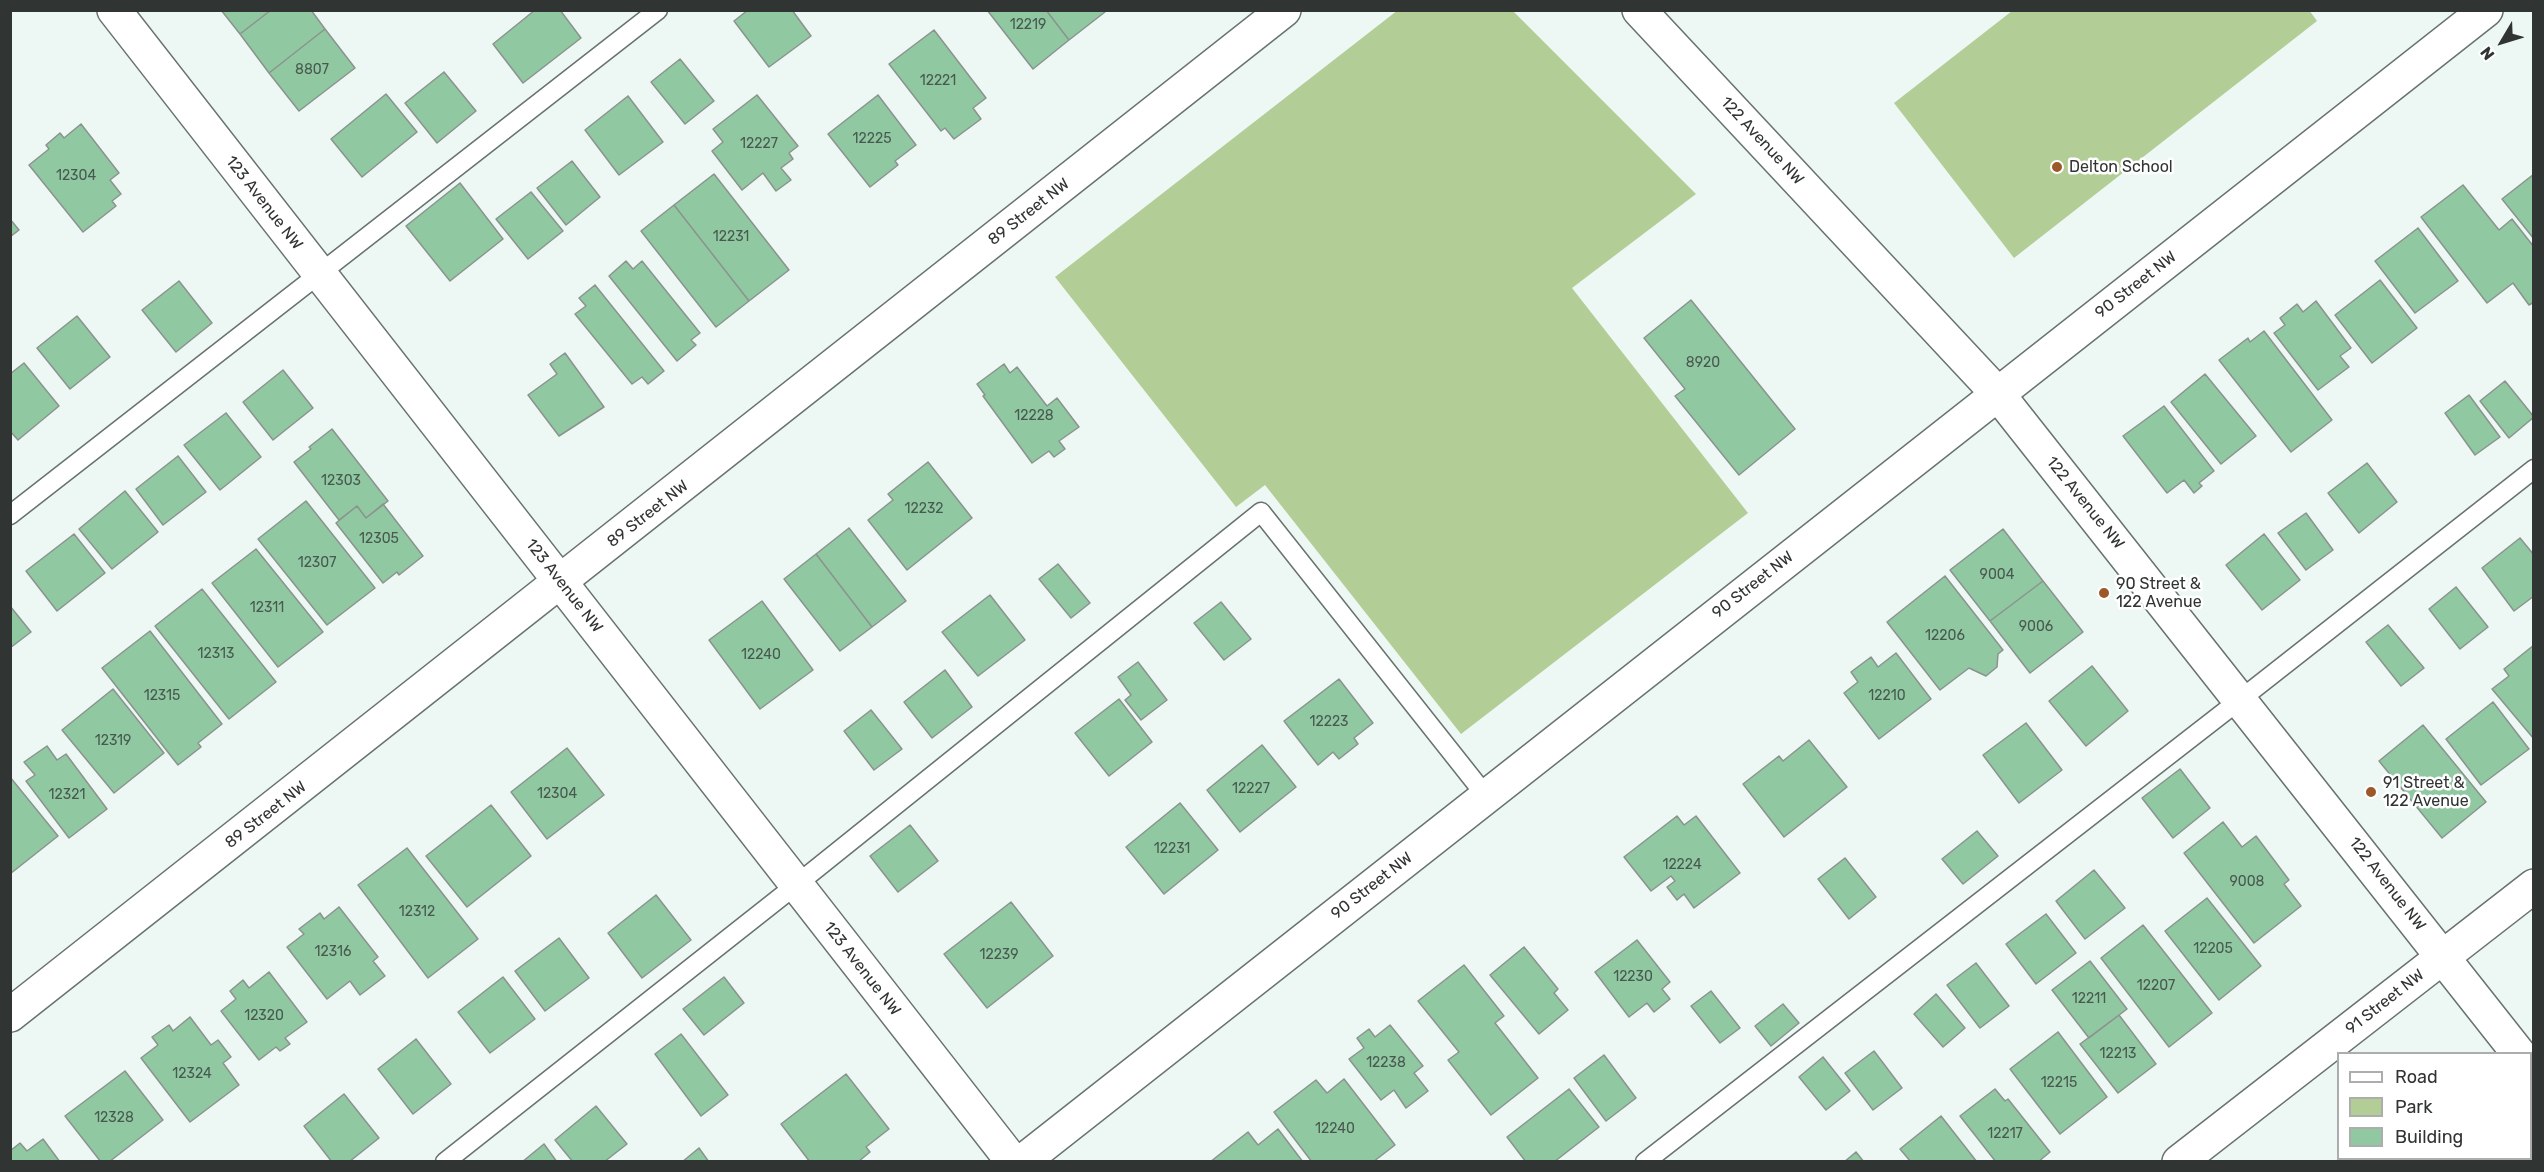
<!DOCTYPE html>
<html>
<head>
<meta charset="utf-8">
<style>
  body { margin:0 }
  #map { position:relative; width:2544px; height:1172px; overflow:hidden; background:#edf8f5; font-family:Rubik,sans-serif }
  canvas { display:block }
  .frame { position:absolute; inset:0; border:12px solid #303433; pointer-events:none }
  .legend { position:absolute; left:2337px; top:1052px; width:195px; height:108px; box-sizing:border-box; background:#fff; border:2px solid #acaead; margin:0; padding:8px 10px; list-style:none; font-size:18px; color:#303433 }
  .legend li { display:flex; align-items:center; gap:12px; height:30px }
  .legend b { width:30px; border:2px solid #acaead }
  .north { position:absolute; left:2472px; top:12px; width:60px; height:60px; -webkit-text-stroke:4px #fff; paint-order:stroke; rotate:232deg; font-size:16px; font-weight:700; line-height:24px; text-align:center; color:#303433 }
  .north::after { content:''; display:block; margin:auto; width:21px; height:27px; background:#303433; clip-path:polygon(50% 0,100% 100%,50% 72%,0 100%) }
</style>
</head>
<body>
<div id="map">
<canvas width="2544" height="1172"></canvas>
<div class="frame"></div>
<ul class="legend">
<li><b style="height:8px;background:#fff"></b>Road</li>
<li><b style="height:16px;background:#b3cd97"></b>Park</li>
<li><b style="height:16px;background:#90c8a2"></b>Building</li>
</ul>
<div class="north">N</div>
</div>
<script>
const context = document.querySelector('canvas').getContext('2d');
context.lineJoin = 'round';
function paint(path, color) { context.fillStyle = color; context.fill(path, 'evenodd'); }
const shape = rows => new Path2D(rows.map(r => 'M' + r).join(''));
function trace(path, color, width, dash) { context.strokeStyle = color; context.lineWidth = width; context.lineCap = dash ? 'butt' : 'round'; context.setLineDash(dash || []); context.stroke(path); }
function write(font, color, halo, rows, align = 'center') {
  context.font = font + ' Rubik,sans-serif'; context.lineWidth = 5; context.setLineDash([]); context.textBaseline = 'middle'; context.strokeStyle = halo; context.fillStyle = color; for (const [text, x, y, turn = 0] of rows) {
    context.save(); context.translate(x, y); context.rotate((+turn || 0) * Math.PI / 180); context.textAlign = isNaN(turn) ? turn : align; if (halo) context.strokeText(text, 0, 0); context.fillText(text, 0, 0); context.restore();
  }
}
paint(shape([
  [1398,10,1513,11,1696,194,1572,288,1748,513,1461,734,1265,485,1236,507,1055,277],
  [2309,10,2317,21,2014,258,1894,103,2012,11]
]), '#b3cd97');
const building = shape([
  [221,10,271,10,240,34,221,10],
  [271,10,311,10,325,29,269,73,240,34,271,10],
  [535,10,560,10,581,38,523,83,493,44,535,10],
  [748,10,792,10,811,36,769,67,734,21,748,10],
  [987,10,1046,10,1069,40,1033,69,987,10],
  [1046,10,1104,10,1105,12,1069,40,1046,10],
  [325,29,355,68,299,111,269,73,325,29],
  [934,30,986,98,973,108,981,119,954,139,945,128,941,131,889,64,934,30],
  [680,59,714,101,685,124,651,82,680,59],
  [444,72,476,111,437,143,405,103,444,72],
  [386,94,417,132,362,177,331,139,386,94],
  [757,95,798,146,789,153,793,159,781,168,791,180,776,191,763,173,742,190,712,151,723,142,713,129,757,95],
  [878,95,916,145,895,161,898,165,870,187,828,134,878,95],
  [628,96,663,142,619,175,585,130,628,96],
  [81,124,119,173,110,180,121,194,112,201,116,206,83,232,29,165,49,149,46,145,60,133,64,138,81,124],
  [572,161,600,197,566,225,537,188,572,161],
  [714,174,789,270,749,301,674,205,714,174],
  [2534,174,2534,239,2502,199,2534,174],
  [460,183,503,239,450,281,406,226,460,183],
  [2463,185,2499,230,2512,219,2534,247,2534,302,2529,305,2513,283,2487,303,2421,217,2463,185],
  [531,192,563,231,528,259,496,219,531,192],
  [674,205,749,301,716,327,641,231,674,205],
  [10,219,19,230,10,237,10,219],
  [2418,228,2458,281,2415,313,2375,261,2418,228],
  [626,261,633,269,642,261,700,333,691,340,696,345,677,361,609,276,626,261],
  [2380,280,2417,328,2372,363,2335,315,2380,280],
  [179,281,212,323,176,352,142,310,179,281],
  [595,285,664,371,648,384,642,377,632,384,575,314,586,306,579,298,595,285],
  [1691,300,1795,429,1739,475,1675,396,1685,389,1644,338,1691,300],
  [2316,301,2351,348,2340,356,2349,367,2318,390,2274,333,2285,325,2280,318,2297,304,2303,312,2316,301],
  [77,316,110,357,70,389,37,348,77,316],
  [2264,331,2332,420,2291,452,2219,360,2248,338,2250,342,2264,331],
  [565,353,604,407,559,436,528,395,557,374,550,364,565,353],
  [24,363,59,406,18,440,10,431,10,374,24,363],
  [1004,364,1010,373,1017,367,1047,406,1057,398,1079,427,1059,441,1065,449,1054,457,1049,451,1032,463,983,396,985,395,977,384,1004,364],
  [283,370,313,408,273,440,243,402,283,370],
  [2205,374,2256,436,2221,464,2171,402,2205,374],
  [2505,381,2534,417,2509,438,2480,401,2505,381],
  [2469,395,2500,437,2475,455,2445,413,2469,395],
  [2164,406,2214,471,2199,483,2202,486,2194,493,2184,480,2167,493,2123,436,2164,406],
  [226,413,261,457,220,490,184,445,226,413],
  [332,429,388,501,366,518,357,506,339,520,294,462,311,449,309,447,332,429],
  [178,456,206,492,163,525,136,489,178,456],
  [928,462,972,518,907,570,868,520,893,500,888,494,928,462],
  [2367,463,2397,502,2359,533,2328,493,2367,463],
  [125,491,158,532,112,569,79,529,125,491],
  [306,501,375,588,327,625,258,539,306,501],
  [383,504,423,556,399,575,397,572,383,583,336,523,357,506,366,518,383,504],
  [2306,513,2333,550,2306,570,2278,533,2306,513],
  [849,528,906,601,872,627,816,554,849,528],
  [2003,529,2043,581,1990,621,1950,570,2003,529],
  [74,534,105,573,57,611,26,571,74,534],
  [2264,534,2300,580,2262,610,2226,565,2264,534],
  [2520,538,2534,555,2534,596,2514,611,2482,568,2520,538],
  [256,549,323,632,278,667,212,583,256,549],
  [816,554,872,627,840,651,784,579,816,554],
  [1058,564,1090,603,1071,618,1039,579,1058,564],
  [1945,576,2003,650,1998,654,1997,667,1986,676,1969,668,1940,690,1887,622,1945,576],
  [2043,581,2083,632,2030,673,1990,621,2043,581],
  [2456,587,2488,627,2460,649,2429,609,2456,587],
  [202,589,276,682,229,719,155,626,202,589],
  [990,595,1025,640,978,676,942,632,990,595],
  [762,601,813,670,760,709,709,640,762,601],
  [1221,602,1251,639,1224,660,1194,623,1221,602],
  [10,606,31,632,10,648,10,606],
  [2388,625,2424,668,2401,686,2366,642,2388,625],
  [150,631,222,724,198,743,201,747,178,765,102,668,150,631],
  [2534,645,2534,739,2492,689,2509,676,2504,669,2534,645],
  [1896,653,1931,699,1879,739,1844,693,1858,682,1851,672,1871,657,1878,667,1896,653],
  [1138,662,1167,700,1141,720,1125,700,1131,695,1118,677,1138,662],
  [2092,666,2128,711,2086,746,2049,701,2092,666],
  [945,670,972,707,932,738,904,702,945,670],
  [1339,679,1373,723,1354,738,1358,744,1339,759,1333,752,1318,765,1284,721,1339,679],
  [113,689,164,753,114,793,62,730,113,689],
  [1119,699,1152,742,1109,776,1075,733,1119,699],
  [2493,702,2529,749,2481,785,2446,739,2493,702],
  [871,710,902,749,874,770,844,731,871,710],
  [2026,723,2062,770,2019,803,1983,755,2026,723],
  [2423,725,2486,802,2442,838,2379,761,2423,725],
  [1809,740,1847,787,1784,837,1743,784,1779,756,1783,761,1809,740],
  [1262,745,1296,787,1240,832,1207,790,1262,745],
  [47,746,57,760,66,754,107,809,69,838,26,781,35,775,24,762,47,746],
  [567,748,604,795,547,839,511,792,567,748],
  [2180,769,2210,808,2173,838,2142,798,2180,769],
  [10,777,58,836,10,874,10,777],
  [1180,803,1218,850,1164,894,1126,847,1180,803],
  [491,805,531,856,467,907,426,856,491,805],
  [1677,816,1684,825,1696,816,1740,873,1694,908,1684,894,1677,900,1667,887,1675,881,1671,876,1651,891,1624,857,1677,816],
  [2223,822,2242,847,2256,836,2289,880,2284,884,2301,906,2254,943,2184,853,2223,822],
  [910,825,938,861,898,892,870,856,910,825],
  [1977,831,1998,856,1963,884,1942,859,1977,831],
  [407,848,478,939,428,978,358,885,407,848],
  [1845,858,1876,897,1849,919,1818,879,1845,858],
  [2094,870,2125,908,2085,939,2056,901,2094,870],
  [656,895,691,940,642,978,608,933,656,895],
  [2207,898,2261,966,2219,1000,2165,931,2207,898],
  [1011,902,1053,956,987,1008,944,954,1011,902],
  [339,907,378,957,373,961,385,976,360,995,350,981,327,999,287,947,304,934,299,929,320,913,324,919,339,907],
  [2046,914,2076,953,2036,984,2006,944,2046,914],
  [2143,925,2212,1013,2169,1047,2101,958,2143,925],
  [559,938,589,978,545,1011,515,971,559,938],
  [1637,940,1670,982,1662,989,1670,999,1654,1012,1647,1003,1629,1017,1595,972,1637,940],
  [1524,947,1558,989,1554,993,1568,1010,1539,1034,1490,975,1524,947],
  [2090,961,2127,1009,2089,1038,2052,990,2090,961],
  [1976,963,2009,1006,1980,1028,1947,985,1976,963],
  [1464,965,1504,1016,1495,1023,1538,1078,1491,1115,1448,1060,1459,1052,1418,1001,1464,965],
  [269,972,307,1022,285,1038,290,1044,280,1051,276,1047,259,1060,221,1011,236,999,230,991,243,980,249,988,269,972],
  [503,977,535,1019,490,1053,458,1012,503,977],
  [724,977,744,1003,704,1035,683,1009,724,977],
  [1711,991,1740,1028,1720,1043,1691,1006,1711,991],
  [1936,994,1965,1028,1943,1047,1914,1014,1936,994],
  [1783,1004,1799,1023,1771,1046,1755,1026,1783,1004],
  [2119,1015,2156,1064,2118,1093,2080,1044,2119,1015],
  [190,1017,211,1045,218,1040,231,1057,223,1063,239,1085,190,1122,141,1058,158,1045,152,1037,169,1025,173,1031,190,1017],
  [1390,1025,1423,1066,1414,1073,1428,1091,1406,1108,1394,1090,1381,1100,1349,1059,1364,1048,1357,1038,1369,1029,1375,1037,1390,1025],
  [2058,1032,2107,1097,2060,1134,2010,1069,2058,1032],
  [681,1034,728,1095,701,1116,655,1054,681,1034],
  [416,1039,451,1084,413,1114,378,1069,416,1039],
  [1874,1051,1902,1088,1873,1110,1845,1073,1874,1051],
  [1604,1055,1636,1098,1606,1121,1574,1078,1604,1055],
  [1823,1057,1850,1091,1826,1110,1799,1077,1823,1057],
  [125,1071,163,1120,109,1162,101,1162,65,1116,125,1071],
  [846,1074,889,1129,866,1147,870,1152,858,1162,810,1162,781,1124,846,1074],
  [1344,1079,1395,1145,1373,1162,1312,1162,1274,1112,1316,1080,1327,1093,1344,1079],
  [1569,1089,1599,1127,1554,1162,1526,1162,1507,1137,1569,1089],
  [1995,1089,2005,1101,2008,1099,2050,1152,2038,1162,1996,1162,1960,1116,1995,1089],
  [344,1094,379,1138,349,1162,332,1162,304,1126,344,1094],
  [596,1106,627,1144,604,1162,573,1162,555,1140,596,1106],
  [1941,1116,1977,1162,1911,1162,1900,1149,1941,1116],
  [1278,1129,1303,1162,1210,1162,1248,1132,1258,1145,1278,1129],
  [43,1139,60,1162,10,1162,10,1151,20,1143,27,1151,43,1139],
  [544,1144,557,1162,522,1162,544,1144],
  [699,1148,709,1162,682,1162,699,1148],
  [1856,1152,1864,1162,1844,1162,1856,1152],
  [2362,1158,2408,1158,2410,1162,2359,1162,2362,1158],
  [2435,1158,2499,1158,2496,1162,2438,1162,2435,1158]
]);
paint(building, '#90c8a2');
trace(building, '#8b938d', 1.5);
const lane = shape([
  [10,515,658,10],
  [445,1162,796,885,1261,512,1486,796],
  [1645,1162,2241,699,2534,469]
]);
const street = shape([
  [114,10,1013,1162],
  [10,1015,1284,10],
  [1022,1162,2486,10],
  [2179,1162,2534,886]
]);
const secondary = shape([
  [1639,10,1997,393,2519,1054]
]);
trace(lane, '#68726f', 21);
trace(street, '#68726f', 36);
trace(secondary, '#68726f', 36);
trace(lane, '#fff', 18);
trace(street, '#fff', 33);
trace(secondary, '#fff', 33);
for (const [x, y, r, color] of [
  [2057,167,6,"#9c5829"],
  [2104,593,6,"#9c5829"],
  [2371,792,6,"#9c5829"]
]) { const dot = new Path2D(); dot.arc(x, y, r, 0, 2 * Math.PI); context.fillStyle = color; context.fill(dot); trace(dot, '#fff', 2); }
write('14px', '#48594f', null, [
  ["12219",1028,25],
  ["8807",312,70],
  ["12221",938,81],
  ["12225",872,139],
  ["12227",759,144],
  ["12304",76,176],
  ["12231",731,237],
  ["8920",1703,363],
  ["12228",1034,416],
  ["12303",341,481],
  ["12232",924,509],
  ["12305",379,539],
  ["12307",317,563],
  ["9004",1997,575],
  ["12311",267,608],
  ["9006",2036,627],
  ["12206",1945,636],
  ["12313",216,654],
  ["12240",761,655],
  ["12315",162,696],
  ["12210",1887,696],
  ["12223",1329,722],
  ["12319",113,741],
  ["12227",1251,789],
  ["12304",557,794],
  ["12321",67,795],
  ["12231",1172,849],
  ["12224",1682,865],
  ["9008",2247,882],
  ["12312",417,912],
  ["12205",2213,949],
  ["12316",333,952],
  ["12239",999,955],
  ["12230",1633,977],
  ["12207",2156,986],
  ["12211",2089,999],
  ["12320",264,1016],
  ["12213",2118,1054],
  ["12238",1386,1063],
  ["12324",192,1074],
  ["12215",2059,1083],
  ["12328",114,1118],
  ["12240",1335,1129],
  ["12217",2005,1134]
]);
write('16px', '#303433', '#fff', [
  ["122 Avenue NW",1762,141,47],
  ["123 Avenue NW",264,203,52],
  ["89 Street NW",1029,212,-38],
  ["90 Street NW",2136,285,-38],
  ["122 Avenue NW",2085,503,51],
  ["89 Street NW",648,514,-38],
  ["90 Street NW",1753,585,-38],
  ["123 Avenue NW",564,586,52],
  ["89 Street NW",266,815,-38],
  ["122 Avenue NW",2387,884,52],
  ["90 Street NW",1372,886,-38],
  ["123 Avenue NW",862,969,52],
  ["91 Street NW",2385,1002,-38]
]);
write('16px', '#303433', '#fff', [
  ["Delton School",2069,167],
  ["90 Street &",2116,584],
  ["122 Avenue",2116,602],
  ["91 Street &",2383,783],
  ["122 Avenue",2383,801]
], 'left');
</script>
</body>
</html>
